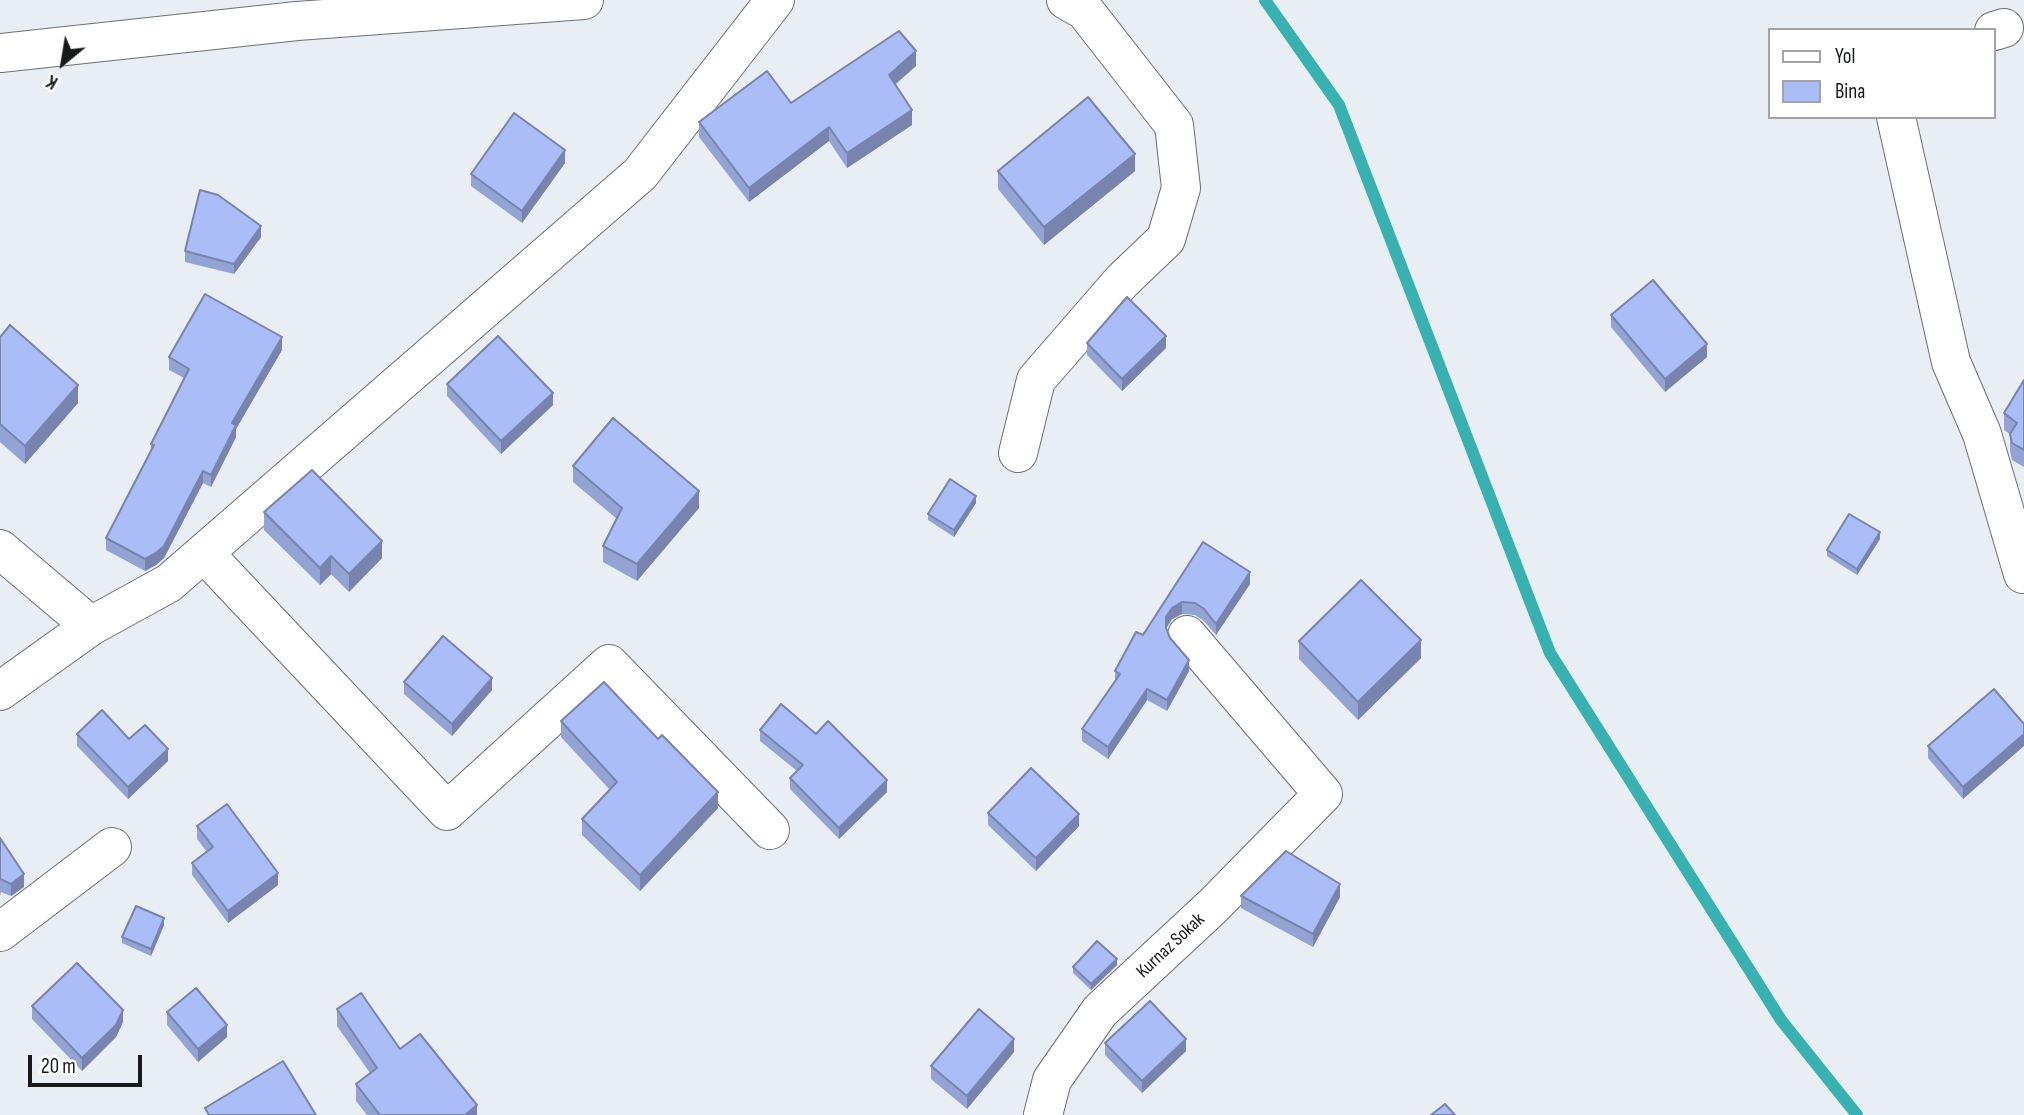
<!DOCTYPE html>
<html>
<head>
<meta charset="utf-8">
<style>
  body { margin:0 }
  #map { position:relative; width:2024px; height:1115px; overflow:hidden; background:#e8eef3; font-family:"Sofia Sans Condensed",sans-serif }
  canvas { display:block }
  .legend { position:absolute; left:1768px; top:28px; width:228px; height:91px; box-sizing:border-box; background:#fff; border:2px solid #a2a3a4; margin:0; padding:9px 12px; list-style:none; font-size:21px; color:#17191b }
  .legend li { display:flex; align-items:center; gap:14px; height:35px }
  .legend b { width:35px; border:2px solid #a2a3a4 }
  .north { position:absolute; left:28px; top:28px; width:70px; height:70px; -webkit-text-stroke:5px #fff; paint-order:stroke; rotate:210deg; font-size:19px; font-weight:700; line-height:28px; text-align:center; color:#17191b }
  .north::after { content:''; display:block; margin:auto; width:24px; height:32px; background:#17191b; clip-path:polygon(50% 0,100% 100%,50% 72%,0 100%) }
  .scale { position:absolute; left:28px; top:1055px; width:114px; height:32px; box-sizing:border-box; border:4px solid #17191b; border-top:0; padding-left:9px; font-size:21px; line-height:24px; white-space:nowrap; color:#17191b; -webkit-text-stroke:5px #fff; paint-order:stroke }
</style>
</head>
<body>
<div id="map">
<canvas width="2024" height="1115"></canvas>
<ul class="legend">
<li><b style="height:9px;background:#fff"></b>Yol</li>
<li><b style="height:19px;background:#abbdf7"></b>Bina</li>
</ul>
<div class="north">K</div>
<div class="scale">20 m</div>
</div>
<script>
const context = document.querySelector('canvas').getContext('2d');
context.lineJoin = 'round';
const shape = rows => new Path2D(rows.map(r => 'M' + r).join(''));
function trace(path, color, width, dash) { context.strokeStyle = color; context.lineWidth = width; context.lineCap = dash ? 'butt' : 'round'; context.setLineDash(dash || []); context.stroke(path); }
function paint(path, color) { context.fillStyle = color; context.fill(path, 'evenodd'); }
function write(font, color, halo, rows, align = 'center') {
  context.font = font + ' "Sofia Sans Condensed",sans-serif'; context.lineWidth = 7; context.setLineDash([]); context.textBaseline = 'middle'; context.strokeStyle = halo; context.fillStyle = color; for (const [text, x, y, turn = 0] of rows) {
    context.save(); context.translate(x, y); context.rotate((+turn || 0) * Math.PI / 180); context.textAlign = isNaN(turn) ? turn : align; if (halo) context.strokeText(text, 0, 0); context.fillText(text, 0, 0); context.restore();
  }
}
trace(shape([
  [1265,0,1339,105,1550,653,1781,1020,1857,1115]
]), '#37b2b1', 12);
const street = shape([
  [1994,31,2004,28],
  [0,53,297,21,584,0],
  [1896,117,1951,362,1982,434,2023,574],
  [1018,453,1036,380,1122,281,1166,239,1181,188,1174,125,1085,11,1066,0],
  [0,549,91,626],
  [204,553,447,811,609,664,770,830],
  [0,691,91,626,169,583,640,174,775,0],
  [0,932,112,847],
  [1043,1115,1052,1080,1100,1011,1213,906,1323,794,1187,635]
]);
trace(street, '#6b7075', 40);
trace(street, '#fff', 38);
paint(shape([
  [916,66,895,84,912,125,847,168,829,141,749,202,699,137,699,122,791,103],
  [565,163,522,223,471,186,471,174],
  [998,171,1135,171,1044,245,998,189],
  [261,237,234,274,185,262,185,251],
  [1611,315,1707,357,1665,392,1611,327],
  [0,337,78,403,25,464,0,442],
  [1087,343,1166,348,1122,391,1087,355],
  [282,350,236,429,236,437,211,487,203,483,164,558,156,565,145,571,106,550,106,538,151,451,151,444,184,378,169,370,169,357],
  [2024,380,2024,467,2012,460,2010,451,2010,434,2004,430,2004,413],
  [447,384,553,405,501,454,447,396],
  [573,466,699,508,637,581,603,562,603,546,617,519,573,482],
  [976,503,954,537,928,520,928,514],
  [264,512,382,558,349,592,331,574,320,585,264,530],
  [1880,539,1857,575,1827,556,1827,550],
  [1203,542,1250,584,1216,635,1204,621,1195,615,1182,614,1172,619,1166,629,1189,671,1167,711,1147,700,1108,759,1082,741,1082,729,1115,682,1115,671,1143,635],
  [1299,641,1421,658,1358,720,1299,659],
  [404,682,492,690,452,736,404,694],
  [561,721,718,808,640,891,582,835,582,819,610,790,561,737],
  [2024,724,1963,799,1928,758,1928,746],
  [760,730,816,734,887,792,839,839,790,789,790,778,797,771,760,741],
  [77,734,129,739,168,761,128,799,77,746],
  [988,813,1079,826,1036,871,988,825],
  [197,826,278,885,228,923,192,875,192,863,207,852,197,839],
  [0,838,24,887,11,896,1,892,0,896],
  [1241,896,1340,897,1313,947,1241,908],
  [164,925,151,956,122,943,122,937],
  [1117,965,1091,990,1073,973,1073,967],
  [32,1006,123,1022,116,1037,82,1071,32,1019],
  [337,1009,400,1049,477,1115,367,1115,356,1101,356,1084,370,1073,337,1026],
  [167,1012,227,1037,198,1062,167,1025],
  [1105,1043,1186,1051,1142,1093,1105,1055],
  [1014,1052,967,1109,931,1079,931,1066]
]), '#93a3d4');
paint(shape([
  [916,51,916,66,889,90,889,75],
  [912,110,912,125,847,168,847,153],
  [829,127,829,141,749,202,749,188],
  [565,150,565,163,522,223,522,211],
  [1135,154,1135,171,1044,245,1044,227],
  [261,226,261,237,234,274,234,264],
  [1166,336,1166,348,1122,391,1122,379],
  [282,337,282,350,236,429,236,437,211,487,211,475,232,423],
  [1707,344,1707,357,1665,392,1665,379],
  [78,385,78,403,25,464,25,446],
  [553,393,553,405,501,454,501,441],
  [203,471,203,483,164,558,156,565,145,571,145,559],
  [699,491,699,508,637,581,637,564],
  [976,496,976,503,954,537,954,530],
  [1880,532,1880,539,1857,575,1857,569],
  [382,541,382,558,349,592,349,574],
  [331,556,331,574,320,585,320,568],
  [1250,572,1250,584,1216,635,1216,624],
  [1182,602,1182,614,1172,619,1166,628,1166,617,1172,608],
  [1421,640,1421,658,1358,720,1358,702],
  [1189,660,1189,671,1167,711,1167,700],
  [492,678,492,690,452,736,452,724],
  [1147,689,1147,700,1108,759,1108,747],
  [2024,734,2024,746,1963,799,1963,787],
  [168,749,168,761,128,799,128,787],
  [887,780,887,792,839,839,839,828],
  [718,792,718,808,640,891,640,875],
  [1079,814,1079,826,1036,871,1036,858],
  [278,873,278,885,228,923,228,911],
  [24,874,24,887,11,896,11,884],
  [1340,884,1340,897,1313,947,1313,934],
  [164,918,164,925,151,956,151,949],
  [1117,959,1117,965,1091,990,1091,984],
  [123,1010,123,1022,116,1037,82,1071,82,1058],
  [227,1025,227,1037,198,1062,198,1049],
  [1014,1039,1014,1052,967,1109,967,1096],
  [1186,1039,1186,1051,1142,1093,1142,1081],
  [477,1105,477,1115,465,1115]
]), '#7884ad');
const building = shape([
  [899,31,916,51,889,75,912,110,847,153,829,127,749,188,699,122,767,71,791,103,899,31],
  [1088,97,1135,154,1044,227,998,171,1088,97],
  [514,113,565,150,522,211,471,174,514,113],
  [200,190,218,195,261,226,234,264,185,251,200,190],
  [1653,280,1707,344,1665,379,1611,315,1653,280],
  [205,294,282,337,232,423,236,425,211,475,203,471,164,546,156,553,145,559,106,538,154,445,151,444,189,369,169,357,205,294],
  [1127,297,1166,336,1122,379,1087,343,1127,297],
  [10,325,78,385,25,446,0,424,0,337,10,325],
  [498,336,553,393,501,441,447,384,498,336],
  [2024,380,2024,450,2012,443,2010,434,2017,423,2004,413,2024,380],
  [613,418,699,491,637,564,603,546,622,508,573,466,613,418],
  [312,470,382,541,349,574,331,556,320,568,264,512,312,470],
  [950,479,976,496,954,530,928,514,950,479],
  [1849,514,1880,532,1857,569,1827,550,1849,514],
  [1203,542,1250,572,1216,624,1204,609,1195,603,1182,602,1172,608,1166,617,1166,628,1170,638,1189,660,1167,700,1147,689,1108,747,1082,729,1120,674,1115,671,1136,632,1143,635,1203,542],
  [1361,580,1421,640,1358,702,1299,641,1361,580],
  [443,636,492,678,452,724,404,682,443,636],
  [604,682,658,739,662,735,718,792,640,875,582,819,617,782,561,721,604,682],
  [1994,689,2024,724,2024,734,1963,787,1928,746,1994,689],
  [781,704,816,734,828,721,887,780,839,828,790,778,803,765,760,730,781,704],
  [102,710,129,739,145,725,168,749,128,787,77,734,102,710],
  [1031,768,1079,814,1036,858,988,813,1031,768],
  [227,804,278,873,228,911,192,863,213,847,197,826,227,804],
  [0,838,24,874,11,884,0,879,0,838],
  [1286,851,1340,884,1313,934,1241,896,1286,851],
  [136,906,164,918,151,949,122,937,136,906],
  [1097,941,1117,959,1091,984,1073,967,1097,941],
  [77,963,123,1010,116,1025,82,1058,32,1006,77,963],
  [196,988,227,1025,198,1049,167,1012,196,988],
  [361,993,400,1049,420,1034,477,1105,465,1115,380,1115,356,1084,377,1068,337,1009,361,993],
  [1150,1001,1186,1039,1142,1081,1105,1043,1150,1001],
  [979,1009,1014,1039,967,1096,931,1066,979,1009],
  [283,1061,316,1115,209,1115,205,1108,283,1061],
  [1445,1104,1455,1115,1431,1115,1445,1104]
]);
paint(building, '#abbdf7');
trace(building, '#7884ad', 2);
write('19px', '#17191b', '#fff', [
  ["Kurnaz Sokak",1171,946,-43]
]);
</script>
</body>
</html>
